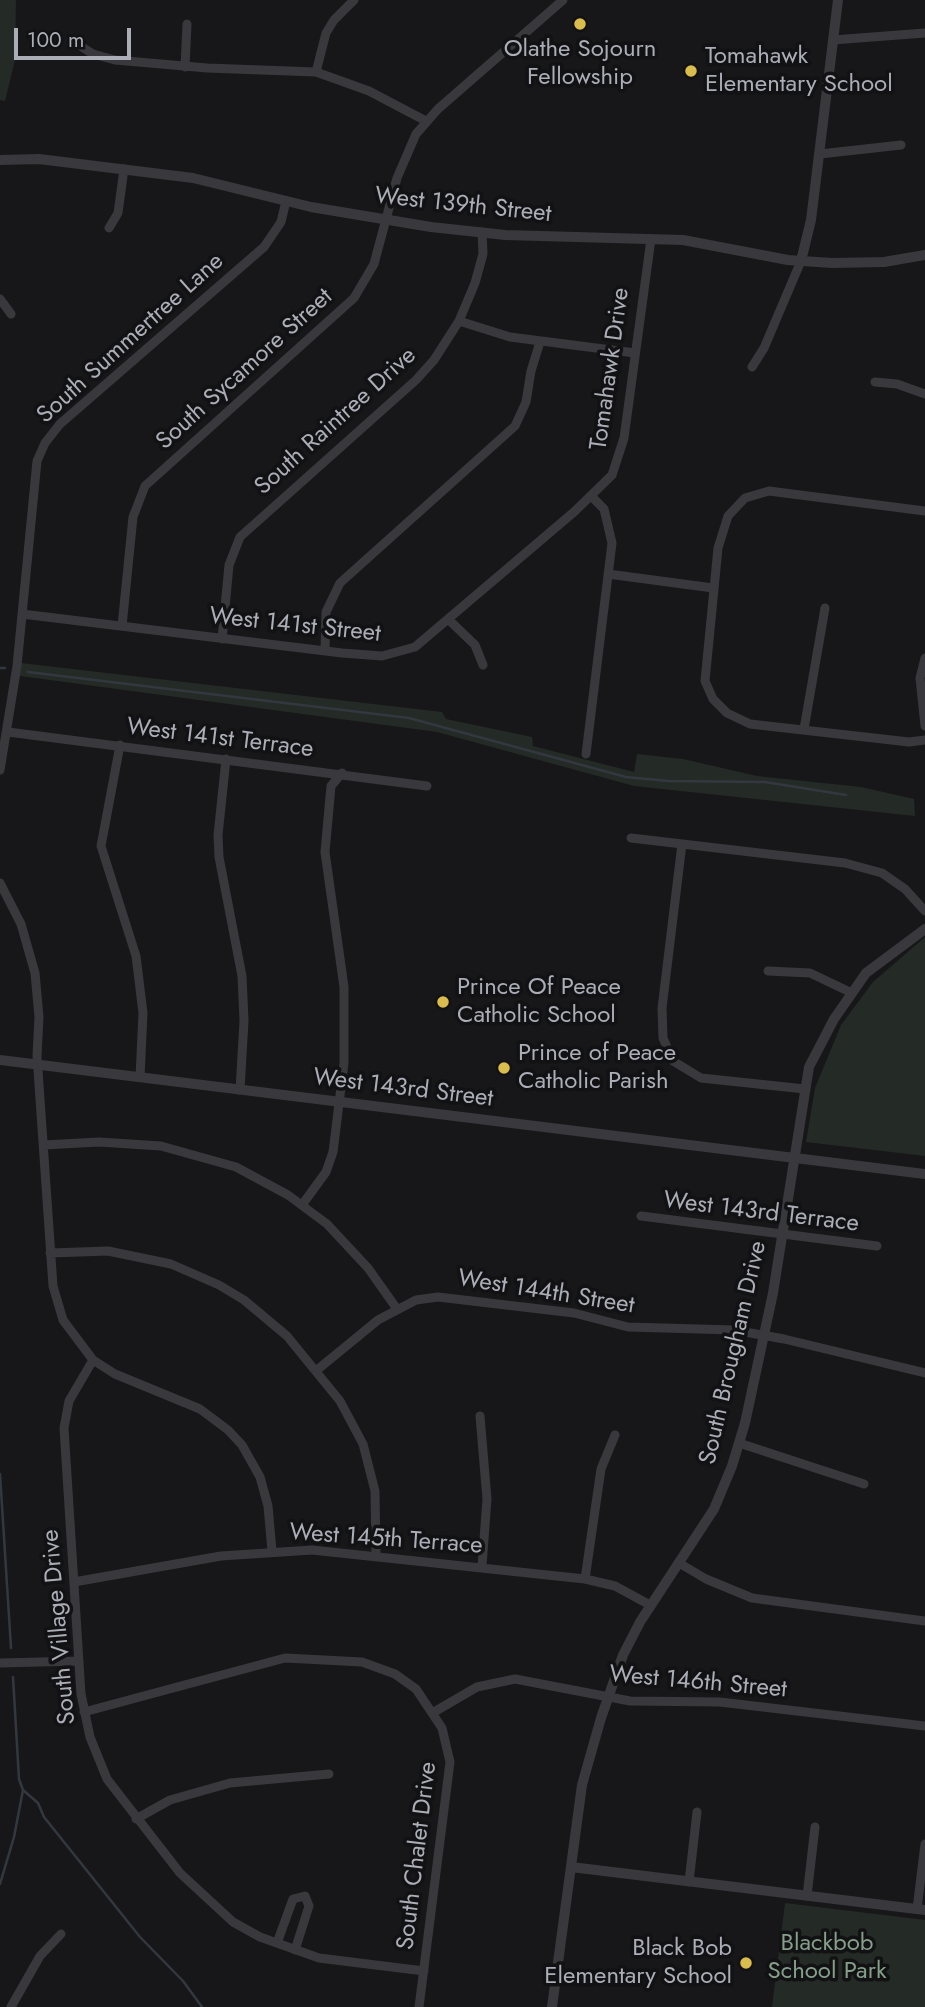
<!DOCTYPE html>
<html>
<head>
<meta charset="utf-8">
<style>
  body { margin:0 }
  #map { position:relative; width:925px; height:2007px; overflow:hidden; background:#171719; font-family:Jost,sans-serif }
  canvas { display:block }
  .scale { position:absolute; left:14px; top:28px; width:117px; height:32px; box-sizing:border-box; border:4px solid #abadb7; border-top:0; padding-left:9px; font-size:21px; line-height:24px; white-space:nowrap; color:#abadb7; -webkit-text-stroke:5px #121214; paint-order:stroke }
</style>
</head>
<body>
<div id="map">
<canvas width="925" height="2007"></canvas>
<div class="scale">100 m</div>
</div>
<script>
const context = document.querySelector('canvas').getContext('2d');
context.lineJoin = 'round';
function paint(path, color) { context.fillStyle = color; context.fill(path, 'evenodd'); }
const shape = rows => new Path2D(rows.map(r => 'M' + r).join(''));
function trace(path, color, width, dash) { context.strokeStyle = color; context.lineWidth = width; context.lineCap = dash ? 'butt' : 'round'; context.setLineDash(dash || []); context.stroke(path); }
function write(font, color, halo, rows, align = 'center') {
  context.font = font + ' Jost,sans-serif'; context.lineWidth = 7; context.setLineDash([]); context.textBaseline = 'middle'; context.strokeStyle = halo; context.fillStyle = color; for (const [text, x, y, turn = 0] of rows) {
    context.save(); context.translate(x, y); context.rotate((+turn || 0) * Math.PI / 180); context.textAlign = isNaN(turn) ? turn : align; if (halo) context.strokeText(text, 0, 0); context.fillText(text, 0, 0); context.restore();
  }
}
paint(shape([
  [0,0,16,0,15,60,5,101,0,100],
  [21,663,442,712,446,719,532,737,533,746,634,772,637,754,683,759,757,776,861,787,914,799,915,816,634,786,437,732,20,676],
  [925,937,925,1156,806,1142,815,1088,841,1025,873,982],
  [785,1903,925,1920,925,2007,772,2007]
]), '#242a25');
trace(shape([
  [0,668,5,668],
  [28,672,409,718,626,777,668,781,765,782,846,795],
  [0,1474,11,1648],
  [13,1677,19,1779,23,1790,38,1803,44,1817,140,1937,183,1981,202,2007],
  [0,1884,14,1837,23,1790]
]), '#333840', 2.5);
trace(shape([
  [833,40,925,33],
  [82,47,93,54,115,60,207,68,316,72,369,91,426,121],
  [185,67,187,24],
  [316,72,326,33,334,20,354,0],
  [820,154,901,145],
  [109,228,118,213,124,169],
  [0,299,11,314],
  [459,321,510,337,635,353],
  [752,367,764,348,801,261],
  [875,382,897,384,925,394],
  [925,511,769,491,745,498,728,516,718,548,705,681,713,699,727,713,750,724,909,742,925,740],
  [608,574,713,588],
  [22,614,342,653,382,656,415,647,574,512,612,475,624,438,651,239],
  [449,620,475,645,483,665],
  [122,626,133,517,145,486,354,298,374,264,397,178,416,134,438,109,563,0],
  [222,639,229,565,240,537,416,380,434,360,459,321,475,283,483,254,482,232],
  [325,651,326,612,340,583,515,426,526,402,531,371,540,342],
  [925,658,920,678,925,726],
  [804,729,825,608],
  [8,732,427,786],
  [120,745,101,846,136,956,143,1013,140,1077],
  [586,754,612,543,604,509,591,496],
  [226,759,218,835,219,857,242,976,244,1021,240,1090],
  [0,770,17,666,37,461,45,443,60,424,264,247,281,222,286,201],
  [631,838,845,863,882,873,905,889,925,911],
  [682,844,662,1008,663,1038,673,1061,701,1078,805,1089],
  [0,883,21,924,35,973,39,1017,37,1056,53,1286,63,1320,93,1360,115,1374,200,1409,228,1430,242,1445,260,1477,268,1506,272,1551],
  [768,971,810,973,852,993],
  [44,1145,99,1142,161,1146,236,1167,288,1195,327,1224,368,1268,397,1309],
  [302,1205,326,1172,333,1152,344,1063,344,987,325,852,331,786,342,773],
  [641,1216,877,1246],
  [50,1253,108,1251,171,1264,219,1285,244,1300,287,1336,340,1401,363,1444,375,1491,376,1555],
  [93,1360,69,1401,64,1428,81,1694,90,1737,107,1779,180,1873,233,1922,260,1937,319,1958,424,1971],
  [317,1370,378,1320,416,1300,438,1297,574,1313,628,1327,734,1330,784,1339,925,1373],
  [480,1416,487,1499,482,1566],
  [739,1443,864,1484],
  [679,1563,706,1579,752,1598,925,1621],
  [585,1579,601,1469,615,1435],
  [74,1582,221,1556,312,1550,585,1579,615,1586,650,1605],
  [0,1663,79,1661],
  [84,1712,285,1658,362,1662,395,1674,416,1689,442,1728,450,1762,419,2007],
  [434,1712,477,1687,515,1679,630,1701,720,1702,925,1726],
  [136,1819,170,1800,230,1783,329,1774],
  [689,1882,697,1812],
  [807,1896,815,1827],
  [917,1909,925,1844],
  [277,1943,293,1899,305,1896,309,1906,295,1950],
  [11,2007,40,1956,61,1934]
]), '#39393d', 9);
trace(shape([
  [0,160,39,159,193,178,311,207,431,227,505,235,683,240,788,260,832,263,884,262,925,255],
  [801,261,811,220,838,0],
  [0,1060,925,1174],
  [571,1867,925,1910],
  [552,2007,582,1785,601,1718,623,1655,640,1622,714,1509,732,1466,745,1423,773,1293,809,1067,834,1019,866,973,925,929]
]), '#39393d', 10);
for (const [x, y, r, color] of [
  [580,24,7,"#dbbd4d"],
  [691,71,7,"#dbbd4d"],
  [443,1002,7,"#dbbd4d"],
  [504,1068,7,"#dbbd4d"],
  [746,1963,7,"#dbbd4d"]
]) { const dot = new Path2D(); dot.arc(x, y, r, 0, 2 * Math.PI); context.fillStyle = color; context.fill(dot); trace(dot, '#121214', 2.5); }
write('24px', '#abadb7', '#121214', [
  ["Olathe Sojourn",580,50,"center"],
  ["Fellowship",580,78,"center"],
  ["Tomahawk",705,57],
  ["Elementary School",705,85],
  ["Prince Of Peace",457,988],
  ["Catholic School",457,1016],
  ["Prince of Peace",518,1054],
  ["Catholic Parish",518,1082],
  ["Black Bob",732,1949,"right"],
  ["Elementary School",732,1977,"right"]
], 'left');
write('24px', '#abadb7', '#121214', [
  ["West 139th Street",463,206,6],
  ["South Summertree Lane",131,339,-42],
  ["Tomahawk Drive",611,369,-82],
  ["South Sycamore Street",245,370,-42],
  ["South Raintree Drive",336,422,-42],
  ["West 141st Street",295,626,6],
  ["West 141st Terrace",220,739,7],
  ["West 143rd Street",403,1089,7],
  ["West 143rd Terrace",761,1213,7],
  ["West 144th Street",546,1293,9],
  ["South Brougham Drive",734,1353,-77],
  ["West 145th Terrace",386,1540,4],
  ["South Village Drive",60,1627,-95],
  ["West 146th Street",698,1683,5],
  ["South Chalet Drive",418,1856,-83]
]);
write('24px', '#859f8a', '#121214', [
  ["Blackbob",827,1944],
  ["School Park",827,1972]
]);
</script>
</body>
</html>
